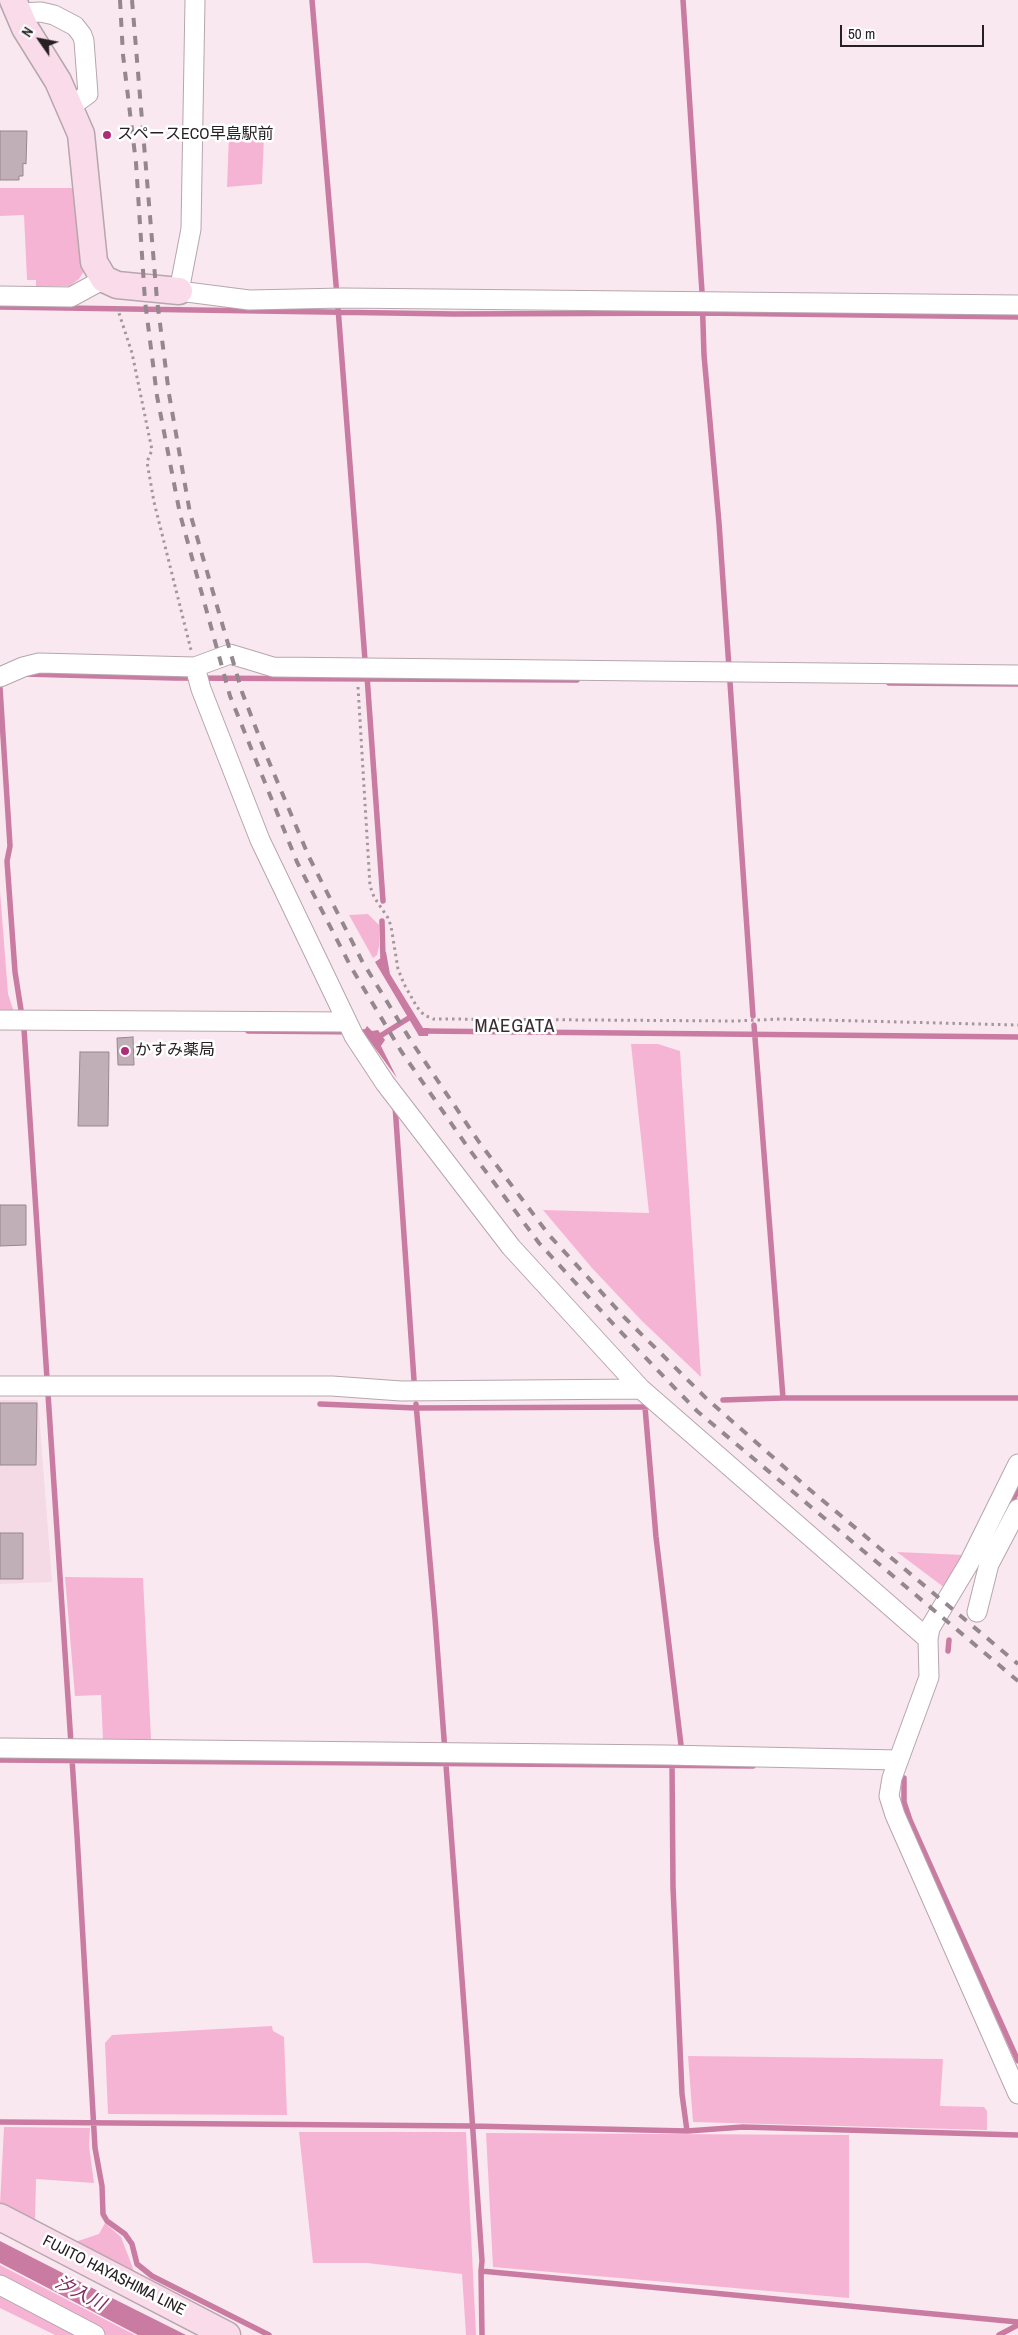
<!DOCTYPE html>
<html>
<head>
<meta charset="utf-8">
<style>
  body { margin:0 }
  #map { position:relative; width:1018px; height:2335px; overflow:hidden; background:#fae8f0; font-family:"Archivo Narrow",sans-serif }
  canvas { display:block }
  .north { position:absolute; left:15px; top:15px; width:50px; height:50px; -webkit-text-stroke:4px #fff; paint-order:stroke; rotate:303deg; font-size:14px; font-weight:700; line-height:20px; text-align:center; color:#262023 }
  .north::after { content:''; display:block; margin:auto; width:18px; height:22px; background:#262023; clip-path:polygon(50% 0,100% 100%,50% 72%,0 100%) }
  .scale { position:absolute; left:840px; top:25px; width:144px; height:22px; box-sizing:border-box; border:2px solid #262023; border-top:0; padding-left:6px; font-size:15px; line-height:18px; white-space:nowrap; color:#262023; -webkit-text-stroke:4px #fff; paint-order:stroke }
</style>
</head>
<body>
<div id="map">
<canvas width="1018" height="2335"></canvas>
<div class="north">N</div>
<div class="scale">50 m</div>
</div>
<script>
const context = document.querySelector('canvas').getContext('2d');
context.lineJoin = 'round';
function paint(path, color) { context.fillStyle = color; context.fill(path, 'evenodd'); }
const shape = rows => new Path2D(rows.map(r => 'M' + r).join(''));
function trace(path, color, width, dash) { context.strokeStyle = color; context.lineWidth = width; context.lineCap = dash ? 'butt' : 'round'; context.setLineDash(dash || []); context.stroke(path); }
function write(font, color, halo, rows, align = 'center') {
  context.font = font + ' "Archivo Narrow","Noto Sans JP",sans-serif'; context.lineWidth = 5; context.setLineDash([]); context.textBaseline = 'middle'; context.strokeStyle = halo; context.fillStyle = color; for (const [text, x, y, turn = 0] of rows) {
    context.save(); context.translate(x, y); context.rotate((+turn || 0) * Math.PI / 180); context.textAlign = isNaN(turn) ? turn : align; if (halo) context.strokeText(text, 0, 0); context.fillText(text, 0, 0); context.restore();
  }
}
paint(shape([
  [0,1400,38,1400,52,1582,0,1584]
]), '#f3dae5');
paint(shape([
  [229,135,264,135,262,184,227,187],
  [0,188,78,188,84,271,79,279,70,286,36,286,36,280,27,280,24,215,0,216],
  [0,891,8,994,14,1012,0,1012],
  [368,914,379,925,379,947,377,955,373,958,349,915],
  [631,1044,658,1044,680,1051,701,1377,642,1321,592,1268,543,1210,649,1213],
  [897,1552,964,1555,945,1588],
  [65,1577,143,1578,151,1739,103,1740,101,1695,75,1696],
  [272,2026,273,2031,284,2037,287,2115,108,2114,105,2043,112,2035],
  [688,2056,943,2059,940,2106,984,2107,987,2111,987,2130,693,2122],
  [4,2127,90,2128,89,2146,94,2183,36,2179,35,2220,0,2204],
  [299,2132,466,2132,476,2335,466,2335,462,2274,367,2263,313,2263],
  [486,2133,849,2135,849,2298,493,2267],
  [105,2223,121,2237,134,2271,75,2242,99,2234],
  [0,2265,135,2335,102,2335,0,2282],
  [0,2290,80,2335,55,2335,0,2308]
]), '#f6b4d4');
paint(shape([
  [381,952,386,952,390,974,423,1028,429,1028,428,1036,419,1036,375,962,381,958],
  [367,1026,372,1031,378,1030,385,1040,381,1046,397,1078,366,1036,364,1031],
  [0,2241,100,2292,186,2335,138,2335,0,2263]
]), '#c97ba2');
trace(shape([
  [312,0,337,296],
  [683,0,702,292,704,355,719,523,753,1016],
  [0,307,454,314,702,313,1018,317],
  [338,308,365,660],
  [24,674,174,678,577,680],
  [367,676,383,901],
  [889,683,1018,684],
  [0,688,10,846,7,861,15,972,24,1029,77,1835,95,2148,102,2186,103,2214,107,2221,125,2234,132,2244,137,2264,152,2276,269,2335],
  [382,921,383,960],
  [754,1025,783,1398],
  [248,1031,368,1032,370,1034],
  [423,1031,1018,1037],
  [377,1038,412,1016],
  [395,1105,414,1380],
  [723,1400,783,1398,1018,1398],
  [320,1404,416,1408,648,1407],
  [416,1404,435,1618,467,2046,482,2261,481,2271,482,2335],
  [645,1407,656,1537,681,1745,677,1751],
  [1008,1509,1018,1490],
  [948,1651,949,1640],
  [0,1760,753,1766],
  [672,1762,673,1887,682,2094,687,2131],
  [904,1778,904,1802,910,1820,1018,2061],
  [0,2122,471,2126,687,2131,743,2127,1018,2135],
  [481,2271,1018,2322],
  [999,2335,1018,2325]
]), '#c97ba2', 5.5);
const building = shape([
  [0,131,27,131,26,164,23,163,23,176,19,176,19,180,0,180,0,131],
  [133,1037,134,1065,118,1065,117,1038,133,1037],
  [80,1052,109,1052,108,1126,78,1126,80,1052],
  [0,1205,26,1205,26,1245,0,1246,0,1205],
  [0,1403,37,1403,36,1465,0,1465,0,1403],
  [0,1533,23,1533,23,1579,0,1579,0,1533]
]);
paint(building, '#c0afb6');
trace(building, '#97878f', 1);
const street = shape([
  [195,0,191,229,179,291,249,300,343,298,1018,305],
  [18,13,41,12,54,15,75,26,82,35,84,41,88,94,70,107],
  [0,296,71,297,104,279],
  [195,667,201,689,260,840,354,1036,385,1083,511,1247,641,1389,928,1639],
  [0,677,23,667,39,663,195,667,230,654,273,667,1018,675],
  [0,1020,347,1022],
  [0,1386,332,1386,401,1391,641,1389],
  [1018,1464,969,1563,930,1628,928,1639,929,1677,892,1778,889,1796,895,1815,1018,2094],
  [977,1612,989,1564,1018,1509],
  [0,1748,666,1755,898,1760],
  [0,2285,95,2335]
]);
const secondary = shape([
  [13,0,25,28,58,81,81,134,94,262,104,279,117,285,179,291],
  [0,2217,227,2335]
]);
trace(street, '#b6a6ad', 21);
trace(secondary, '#b6a6ad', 29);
trace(shape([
  [117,307,132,353,152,450,147,462,154,502,191,650],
  [358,687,370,886,374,897,388,918,391,926,398,969,404,984,417,1007,424,1015,433,1019,446,1019,736,1021,781,1019,1018,1025]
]), '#a3969c', 3, [2.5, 4]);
trace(street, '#fff', 19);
trace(secondary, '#f9dbea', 26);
trace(shape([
  [120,0,123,55,136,163,145,301,157,396,180,514,230,696,297,862,351,967,401,1051,469,1149,539,1243,616,1327,697,1411,1018,1681],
  [132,0,157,300,169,394,190,513,242,692,267,757,309,857,362,961,413,1044,479,1142,549,1235,625,1318,707,1399,809,1489,1018,1664]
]), '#94878d', 4, [9, 9]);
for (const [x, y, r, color] of [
  [107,135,5,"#ae2d79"],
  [125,1051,5,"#ae2d79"]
]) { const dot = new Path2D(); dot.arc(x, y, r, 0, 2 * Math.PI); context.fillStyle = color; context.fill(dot); trace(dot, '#fff', 2); }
write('16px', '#262023', '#fff', [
  ["スペースECO早島駅前",117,135],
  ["かすみ薬局",135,1051]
], 'left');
write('16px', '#262023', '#fff', [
  ["FUJITO HAYASHIMA LINE",114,2276,27]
]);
write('italic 18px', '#872b60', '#fff', [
  ["汐入川",80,2294,27]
]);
context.letterSpacing = '1px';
write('19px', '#392c32', '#fff', [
  ["MAEGATA",515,1027]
]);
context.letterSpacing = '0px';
</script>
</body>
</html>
